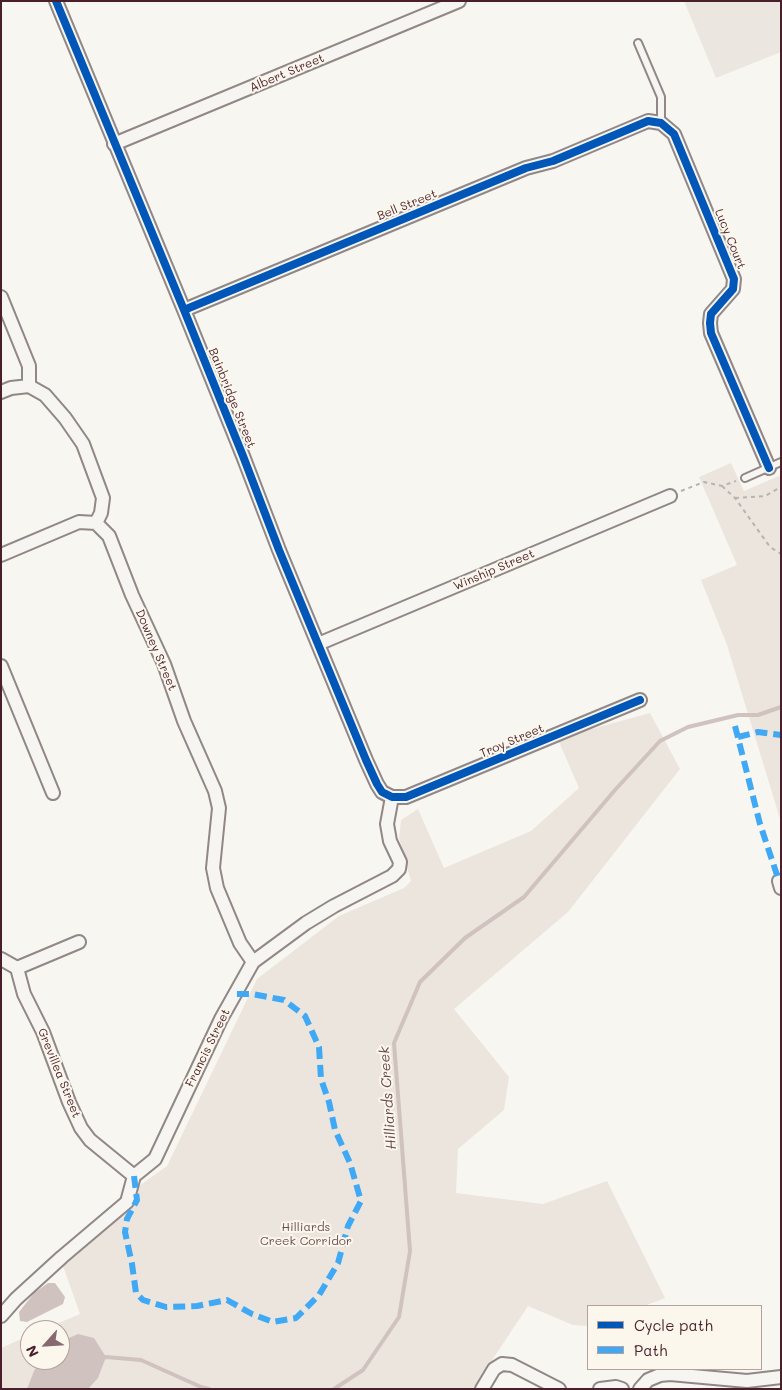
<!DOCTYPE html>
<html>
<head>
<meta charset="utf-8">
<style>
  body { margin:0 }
  #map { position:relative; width:782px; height:1390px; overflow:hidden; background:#f8f6f0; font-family:Mali,sans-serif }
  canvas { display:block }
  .frame { position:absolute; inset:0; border:2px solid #4a1f2b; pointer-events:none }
  .legend { position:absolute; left:587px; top:1305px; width:175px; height:65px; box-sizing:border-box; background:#fbf7ec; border:1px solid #b4a19f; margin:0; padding:6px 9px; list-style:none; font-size:15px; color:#4a1f2b }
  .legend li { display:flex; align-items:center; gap:10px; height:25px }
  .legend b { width:25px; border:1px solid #b4a19f }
  .north { position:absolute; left:20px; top:1320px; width:50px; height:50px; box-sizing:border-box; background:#fbf7ec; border:1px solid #b4a19f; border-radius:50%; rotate:244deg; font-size:14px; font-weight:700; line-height:20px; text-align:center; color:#4a1f2b }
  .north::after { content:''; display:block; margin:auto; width:18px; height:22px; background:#876a70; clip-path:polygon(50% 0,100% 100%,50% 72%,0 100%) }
</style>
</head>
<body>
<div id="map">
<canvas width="782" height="1390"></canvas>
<div class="frame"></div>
<ul class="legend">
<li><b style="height:6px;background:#0057b8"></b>Cycle path</li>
<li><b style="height:6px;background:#3fa9f5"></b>Path</li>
</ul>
<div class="north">N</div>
</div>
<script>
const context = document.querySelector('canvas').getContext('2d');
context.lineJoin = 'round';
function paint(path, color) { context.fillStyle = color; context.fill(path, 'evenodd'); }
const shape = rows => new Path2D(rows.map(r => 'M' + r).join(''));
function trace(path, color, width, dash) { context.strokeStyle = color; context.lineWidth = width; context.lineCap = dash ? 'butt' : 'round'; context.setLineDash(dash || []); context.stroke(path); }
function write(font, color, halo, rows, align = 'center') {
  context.font = font + ' Mali,sans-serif'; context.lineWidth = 4; context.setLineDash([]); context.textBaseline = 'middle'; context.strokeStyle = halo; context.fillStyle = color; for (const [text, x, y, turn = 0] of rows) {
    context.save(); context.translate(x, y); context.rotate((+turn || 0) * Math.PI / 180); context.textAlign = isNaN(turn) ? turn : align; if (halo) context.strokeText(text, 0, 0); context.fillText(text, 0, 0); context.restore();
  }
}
paint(shape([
  [684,1,781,1,781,52,716,78]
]), '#ebe6df');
paint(shape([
  [731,463,744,491,781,475,781,822,727,645,701,580,737,565,699,477],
  [650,713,680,769,568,912,454,1009,509,1077,504,1110,458,1149,456,1193,543,1204,607,1181,665,1298,644,1306,588,1306,588,1326,573,1325,528,1306,473,1389,1,1389,1,1348,30,1335,30,1360,60,1360,60,1330,42,1330,80,1314,63,1266,130,1208,139,1186,167,1166,257,979,339,916,404,888,411,881,399,838,401,820,418,809,444,868,531,831,579,788,559,742,584,731]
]), '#ece5de');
paint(shape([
  [48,1283,55,1283,65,1297,63,1304,27,1322,20,1321,19,1312,34,1293],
  [78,1334,94,1338,106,1357,98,1378,88,1389,27,1389,34,1371,41,1360,60,1360,60,1342]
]), '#d0c3bf');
trace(shape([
  [103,1358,106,1357,141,1360,201,1387,209,1389],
  [334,1389,363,1370,399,1317,410,1251,394,1043,420,982,465,938,524,897,615,790,660,741,688,727,738,715,758,715,781,707]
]), '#d0c3bf', 4);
const lane = shape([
  [638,43,661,97,661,123],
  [745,478,781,462]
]);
const street = shape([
  [56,1,184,310,243,456,279,550,366,760,377,784,382,792,392,797,406,797,640,700],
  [114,144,459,1],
  [1,297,29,366,29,386],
  [184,310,526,168,553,161,648,121,661,123,674,134,734,279,733,289,711,314,710,323,711,333,769,468],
  [1,392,11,388,29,386,45,395,65,418,83,444,103,498,101,513,96,523,109,536,132,595,164,664,184,721,215,791,219,808,213,868,217,888,240,943,253,962],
  [1,555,79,522,96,523],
  [318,644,670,496],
  [1,666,53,793],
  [779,881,781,888],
  [1,959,17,968,24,994,43,1032,69,1102,81,1128,90,1140,134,1176],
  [17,968,79,942],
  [1,1316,16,1299,62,1257,127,1202,134,1176,155,1159,221,1019,253,962,306,923,334,906,392,876,399,869,400,862,390,841,387,824,392,797],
  [482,1389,494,1369,502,1364,512,1365,559,1389],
  [600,1389,616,1387,622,1389],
  [640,1389,648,1380,660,1375,670,1374,747,1381,781,1377]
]);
trace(lane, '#918787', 10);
trace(street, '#918787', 16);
trace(shape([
  [722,486,735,498,770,547,781,554],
  [681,491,704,482,722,486,736,481],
  [735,498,765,496,781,487]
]), '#b8b3b1', 2, [4, 4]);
trace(lane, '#f6f5f1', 6);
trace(street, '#f6f5f1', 12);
trace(shape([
  [735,726,760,824,779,881],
  [738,737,758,732,781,735],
  [134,1176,137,1200,127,1219,125,1232,132,1264,136,1293,143,1300,166,1307,197,1306,227,1300,252,1314,273,1322,296,1318,319,1295,338,1263,348,1226,361,1201,350,1163,335,1130,329,1102,321,1079,319,1047,305,1016,284,1000,252,994,235,994]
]), '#3fa9f5', 6, [12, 6]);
trace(shape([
  [56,1,184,310,243,456,279,550,366,760,377,784,382,792,392,797,406,797,640,700],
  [184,310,526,168,553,161,648,121,661,123,674,134,734,279,733,289,711,314,710,323,711,333,769,468]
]), '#0057b8', 8);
write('12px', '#4a1f2b', '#fbf7ec', [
  ["Albert Street",287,73,-23],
  ["Bell Street",407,205,-22],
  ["Lucy Court",730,239,68],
  ["Bainbridge Street",232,398,68],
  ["Winship Street",494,570,-23],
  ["Downey Street",156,650,67],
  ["Troy Street",512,741,-23],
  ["Francis Street",208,1048,-64],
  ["Grevillea Street",59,1073,68]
]);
write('12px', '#704d54', '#fbf7ec', [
  ["Hilliards",306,1227],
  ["Creek Corridor",306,1241]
]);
write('italic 14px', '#6d4a51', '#fbf7ec', [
  ["Hilliards Creek",388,1098,-94]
]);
</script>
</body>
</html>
